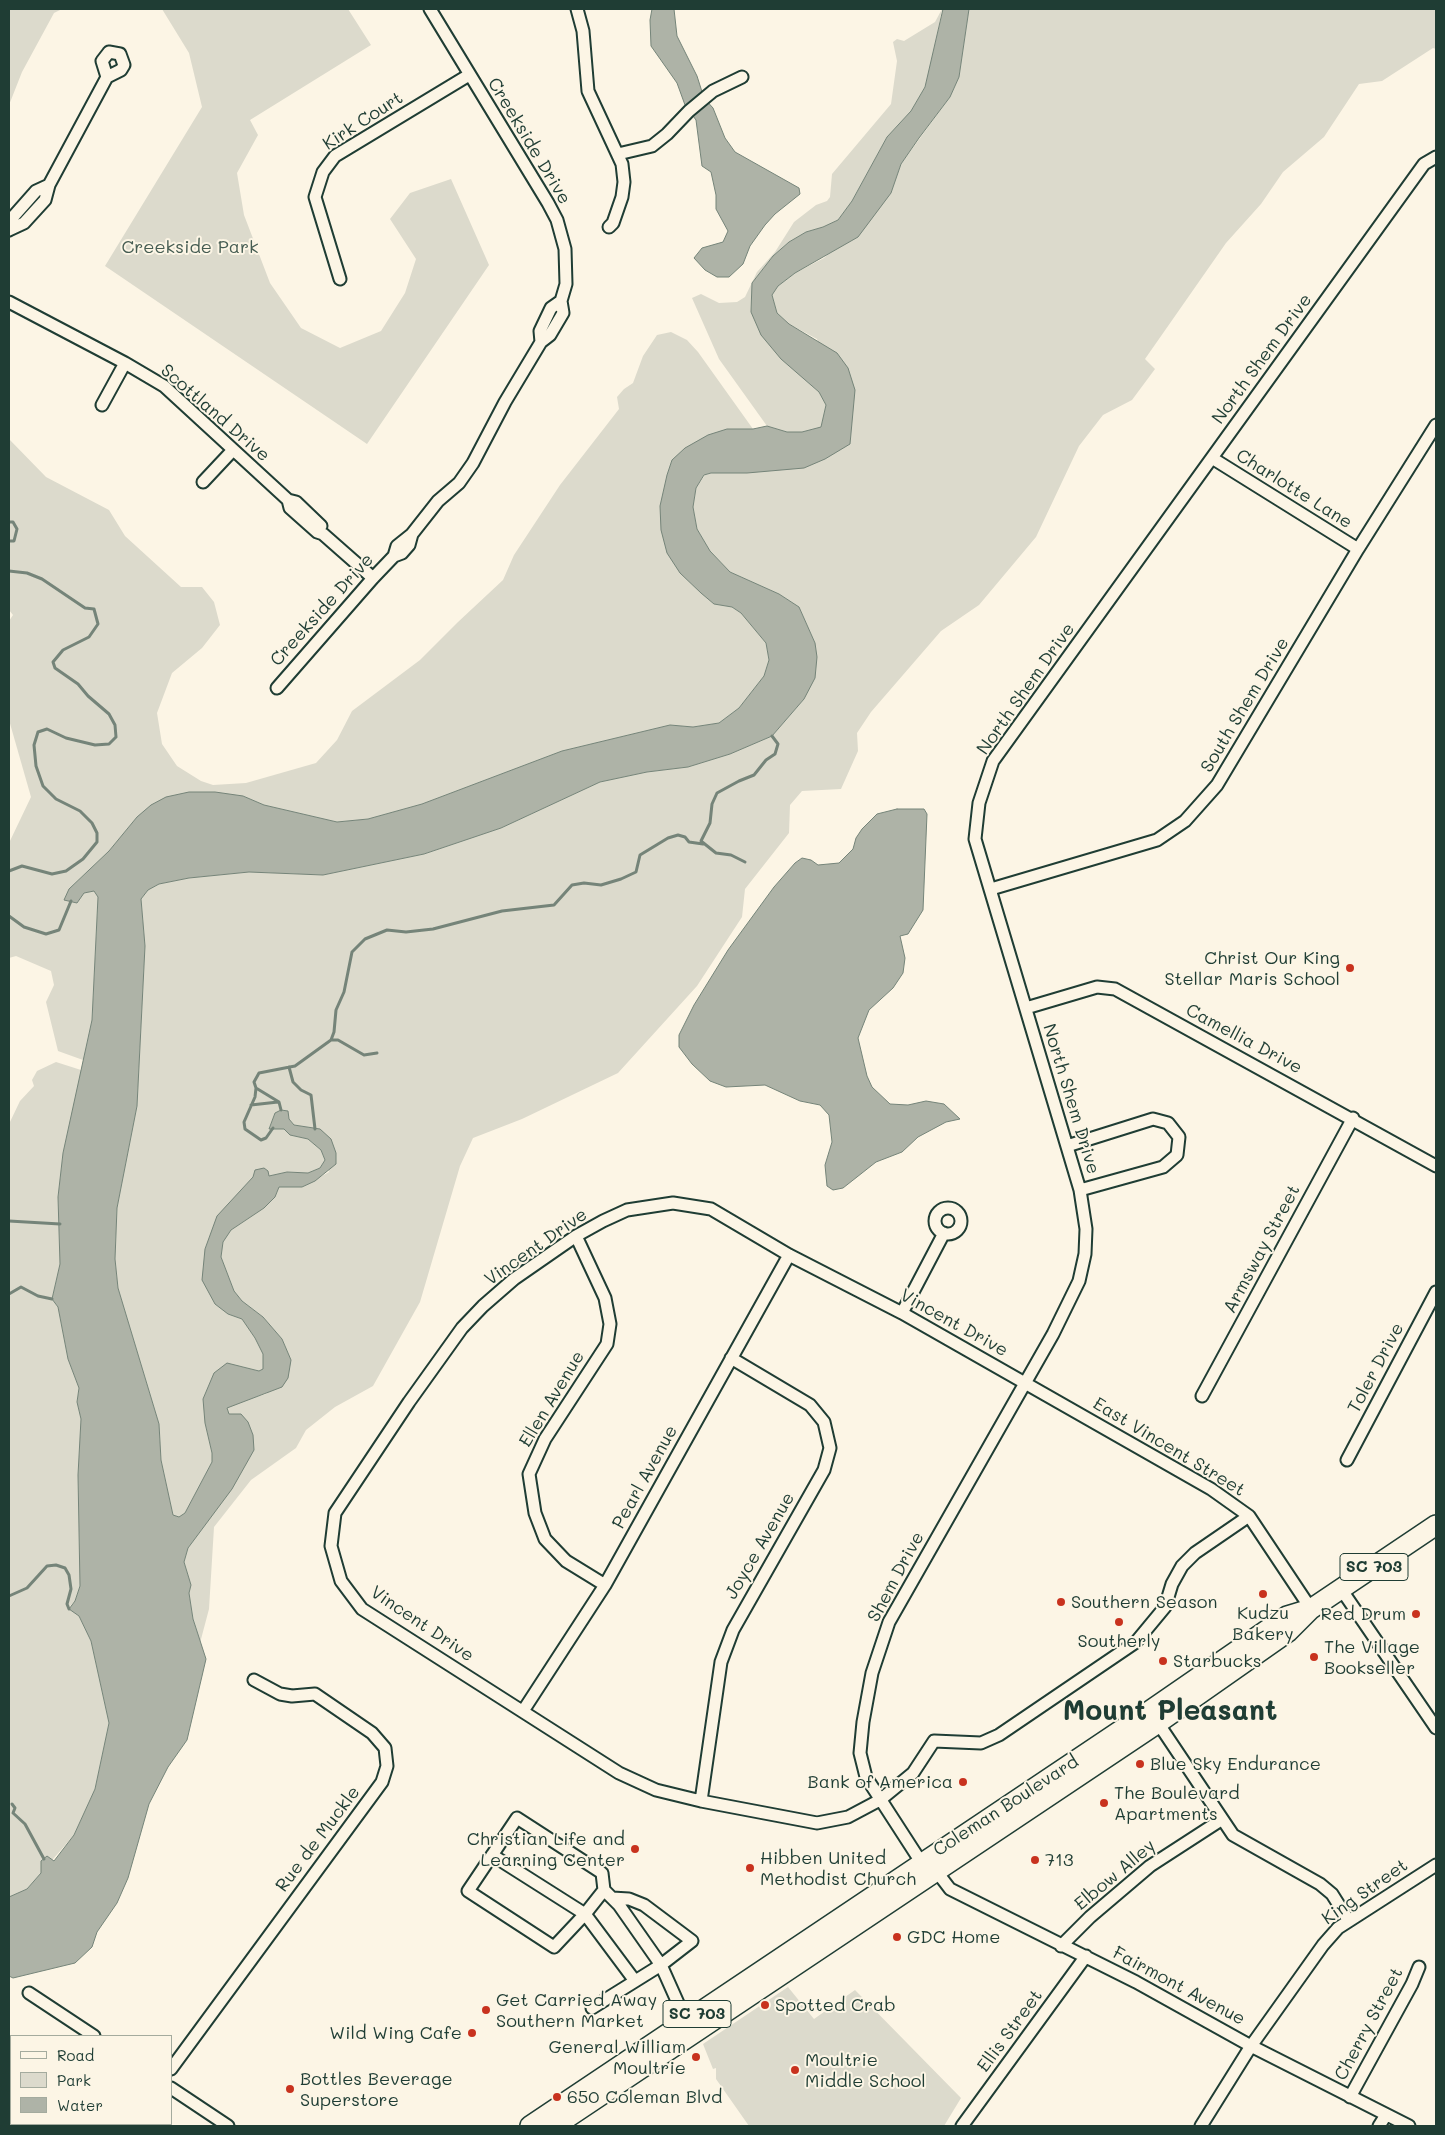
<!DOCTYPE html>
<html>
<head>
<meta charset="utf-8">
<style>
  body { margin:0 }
  #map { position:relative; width:1445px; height:2135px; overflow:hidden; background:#fcf5e5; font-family:Mali,sans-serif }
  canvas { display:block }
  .frame { position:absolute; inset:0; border:10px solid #1f3d34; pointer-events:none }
  .legend { position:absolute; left:10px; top:2035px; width:162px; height:90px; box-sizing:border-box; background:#fcf5e5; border:1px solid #a4ab9e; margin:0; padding:6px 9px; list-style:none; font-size:15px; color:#1f3d34 }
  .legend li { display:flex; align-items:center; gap:10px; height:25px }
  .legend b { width:25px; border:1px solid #a4ab9e }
</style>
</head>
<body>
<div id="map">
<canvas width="1445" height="2135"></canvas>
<div class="frame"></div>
<ul class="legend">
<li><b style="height:6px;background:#fcf5e5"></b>Road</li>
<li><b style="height:14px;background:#dcdacc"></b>Park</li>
<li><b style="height:14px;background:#aeb3a7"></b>Water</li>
</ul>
</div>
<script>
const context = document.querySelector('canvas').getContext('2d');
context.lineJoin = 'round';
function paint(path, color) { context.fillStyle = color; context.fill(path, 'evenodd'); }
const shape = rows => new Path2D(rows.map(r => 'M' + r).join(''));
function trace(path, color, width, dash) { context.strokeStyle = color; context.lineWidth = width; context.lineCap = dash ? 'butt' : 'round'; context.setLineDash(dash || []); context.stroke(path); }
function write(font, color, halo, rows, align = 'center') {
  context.font = font + ' Mali,sans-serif'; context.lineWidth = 4; context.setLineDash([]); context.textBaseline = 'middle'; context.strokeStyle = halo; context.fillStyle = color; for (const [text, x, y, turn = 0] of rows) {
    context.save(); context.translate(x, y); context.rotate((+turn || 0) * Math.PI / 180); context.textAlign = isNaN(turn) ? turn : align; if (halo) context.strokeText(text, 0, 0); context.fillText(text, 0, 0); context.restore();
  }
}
paint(shape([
  [9,9,62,9,54,13,22,72,9,105],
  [162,9,348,9,371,45,250,120,258,135,237,173,244,215,270,283,301,328,340,348,381,331,405,293,416,259,390,219,410,193,451,179,489,265,367,444,105,266,202,107,189,53],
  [942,9,931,67,925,87,911,111,887,137,852,201,838,220,823,227,806,232,789,242,773,256,752,283,751,312,803,377,819,392,826,405,821,428,802,432,787,432,767,426,719,359,692,298,701,294,719,303,737,302,745,297,757,272,775,252,794,222,816,205,827,201,830,197,832,174,891,104,897,61,893,42,897,39,904,41,935,22],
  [969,9,1436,9,1436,49,1433,48,1382,81,1359,84,1324,137,1283,172,1261,204,1226,243,1145,359,1155,369,1132,400,1103,415,1079,446,1036,537,979,605,941,631,871,712,857,733,858,751,841,789,802,791,790,805,789,833,745,889,742,917,697,986,618,1073,522,1119,473,1138,460,1166,420,1302,373,1386,335,1407,306,1430,296,1448,251,1480,214,1527,209,1609,200,1643,193,1619,189,1593,191,1585,184,1562,188,1548,208,1520,229,1414,227,1408,235,1403,266,1394,291,1360,282,1339,263,1317,242,1301,234,1291,221,1257,223,1242,231,1230,264,1208,275,1197,279,1187,302,1187,329,1172,320,1129,294,1125,289,1119,288,1111,281,1110,275,1113,269,1128,284,1129,290,1135,308,1139,321,1150,325,1160,320,1168,308,1173,287,1172,269,1176,255,1170,253,1177,239,1193,205,1249,228,1314,242,1319,255,1338,264,1354,263,1370,259,1371,240,1366,205,1423,212,1453,212,1462,185,1513,179,1517,173,1515,161,1460,159,1424,118,1288,115,1259,117,1208,137,1106,145,947,141,899,148,890,159,884,189,878,249,872,323,875,424,854,501,828,600,782,647,772,688,767,730,754,772,736,804,699,815,643,799,607,779,594,730,572,710,551,697,529,693,507,696,488,705,475,711,473,721,473,850,444,817,339,789,324,777,313,772,295,778,286,795,273,824,258,891,193,901,164,950,97,959,77],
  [671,332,687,340,698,352,753,429,727,429,672,460,660,506,680,573,714,604,732,607,741,613,766,643,769,660,764,676,739,708,719,723,693,727,670,725,562,751,422,804,368,819,337,822,264,805,243,796,137,817,109,851,70,888,65,900,77,903,83,893,94,891,98,897,92,1020,80,1080,63,1153,58,1197,60,1264,52,1299,58,1307,68,1359,79,1387,77,1402,81,1419,78,1475,80,1586,75,1601,69,1607,79,1616,91,1641,109,1723,95,1789,74,1835,27,1889,9,1897,9,1124,20,1101,34,1086,32,1080,37,1071,56,1062,81,1070,83,1060,58,1051,46,1002,54,985,51,971,16,956,9,958,9,843,31,797,9,720,9,621,13,615,9,610,9,439,46,477,109,510,125,536,181,587,202,587,214,602,220,625,202,648,172,673,157,713,162,744,177,766,201,781,213,785,246,783,316,763,337,740,352,711,420,660,458,622,503,580,514,555,560,485,619,409,617,397,624,389,633,383,643,356,657,335],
  [788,1987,814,2019,855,1990,961,2098,944,2126,749,2126,716,2079,716,2068,713,2069,703,2044]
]), '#dcdacc');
const water = shape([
  [652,9,674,9,677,36,697,76,704,98,713,108,725,138,735,152,799,188,800,194,775,214,765,225,750,246,743,264,729,277,717,277,705,270,694,258,702,248,723,242,728,231,716,209,716,195,711,172,702,166,696,120,685,105,677,83,651,46,650,20,652,9],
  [943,9,969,9,959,77,950,97,919,138,901,164,891,193,858,237,795,273,778,286,772,295,777,313,789,324,837,353,848,368,855,390,850,444,825,459,804,468,747,473,711,473,704,475,696,488,693,507,697,529,710,551,730,572,779,594,799,607,815,643,817,657,815,678,804,699,772,736,730,754,688,767,647,772,600,782,501,828,424,854,323,875,249,872,189,878,159,884,148,890,141,899,145,946,137,1106,117,1208,115,1259,118,1288,159,1424,161,1460,173,1515,179,1517,185,1513,212,1462,212,1453,205,1423,203,1399,214,1373,227,1363,259,1371,263,1369,263,1354,255,1338,242,1319,228,1314,215,1304,202,1280,205,1249,217,1216,253,1177,255,1170,264,1168,268,1171,269,1176,287,1172,308,1173,320,1168,325,1160,321,1150,308,1139,290,1135,284,1129,269,1129,275,1113,281,1110,288,1111,289,1119,294,1125,320,1129,331,1139,336,1153,336,1164,315,1181,302,1187,279,1187,275,1197,264,1208,231,1230,223,1242,221,1257,234,1291,242,1301,263,1317,282,1339,291,1360,288,1378,282,1387,227,1408,229,1414,241,1414,248,1422,253,1435,254,1450,232,1489,188,1548,184,1562,191,1585,189,1593,193,1619,206,1659,187,1740,168,1767,149,1804,128,1878,117,1903,97,1932,92,1947,75,1963,13,1978,9,1976,9,1897,27,1889,41,1873,41,1861,47,1856,54,1861,74,1835,95,1789,109,1723,91,1641,79,1616,69,1609,75,1601,80,1586,78,1475,81,1419,77,1402,79,1388,68,1359,58,1307,52,1299,60,1264,58,1197,63,1153,92,1020,98,897,94,891,84,893,77,903,64,900,69,889,109,851,137,817,151,805,166,797,189,792,215,792,243,796,264,805,337,822,368,819,422,804,562,751,670,725,693,727,719,723,739,708,764,676,769,660,766,643,741,613,732,607,714,604,701,593,680,573,667,553,661,530,660,506,667,475,672,460,685,448,708,435,727,429,753,429,767,426,787,432,802,432,821,427,826,405,819,392,781,359,761,335,751,312,752,283,773,256,789,242,806,232,823,227,838,220,852,201,887,137,911,111,925,87,943,9],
  [897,809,924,809,927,814,923,910,908,934,900,936,905,958,903,973,893,988,869,1010,858,1038,867,1076,872,1087,890,1104,908,1105,926,1101,944,1104,960,1119,946,1122,918,1137,902,1152,876,1162,843,1188,833,1190,827,1186,825,1165,832,1142,829,1115,820,1105,800,1101,765,1085,726,1087,710,1081,692,1064,679,1047,679,1035,694,1005,728,950,774,887,795,863,802,858,811,860,818,865,839,863,853,849,856,838,862,829,877,814,897,809]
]);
paint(water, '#aeb3a7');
trace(water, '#758479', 1);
trace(shape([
  [9,522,13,522,17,529,14,541,9,541],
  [9,571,27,573,42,579,85,608,94,609,98,624,89,637,63,650,53,662,55,668,78,684,88,696,109,714,115,725,116,737,109,744,95,745,66,738,47,729,38,732,34,745,36,766,43,786,56,799,80,811,92,823,97,833,97,842,83,859,66,871,52,874,22,866,9,871],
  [745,862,731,855,716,853,701,841,710,823,712,804,717,793,739,781,754,775,766,760,775,754,778,744,772,736],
  [9,916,24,927,46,934,59,930,71,901],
  [331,1040,338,1040,364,1055,377,1053],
  [289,1067,293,1082,301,1090,311,1095,315,1129],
  [256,1088,255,1097,244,1122,245,1129,261,1140,266,1138,273,1128],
  [251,1105,278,1102],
  [281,1110,279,1102,256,1088,254,1082,259,1073,295,1066,331,1040,334,1032,336,1010,344,992,352,952,365,939,387,930,406,932,433,929,502,911,554,905,572,885,584,883,601,885,621,879,636,872,640,855,668,838,678,835,685,837,689,842,703,844],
  [9,1221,60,1224],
  [9,1294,21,1287,38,1296,52,1299],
  [9,1596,27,1588,47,1566,56,1565,65,1568,69,1575,71,1589,67,1604,69,1609],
  [12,1804,15,1808,13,1813,25,1824,44,1859]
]), '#758479', 3);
const minor = shape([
  [577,9,583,31,588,91,622,164,624,182,622,197,613,223,609,227],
  [109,52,120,54,124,65,121,70,107,77,102,61,109,52],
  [618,154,652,146,667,134,689,111,713,91,742,77],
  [9,230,24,223,45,200,49,185,107,77],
  [9,230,13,217,36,191,49,185],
  [340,279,315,197,323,172,335,156,469,75],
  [9,302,125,363,164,386,288,500,290,508,317,532,323,534,373,578],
  [541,342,540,331,551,308,561,301],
  [102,405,125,363],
  [1212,458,1358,549],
  [203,482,233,450],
  [288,500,296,502,321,526],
  [394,556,397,546,412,534,438,501,459,483,473,463,505,402,541,342,550,335,563,313,561,301,566,284,565,249,557,220,548,203,430,9],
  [277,688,373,578,394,556,402,553,409,545,412,534],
  [991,889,1157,840,1185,821,1217,785,1358,549,1436,425],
  [1026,1008,1097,987,1115,989,1436,1166],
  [1067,1146,1153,1119,1168,1123,1179,1137,1177,1155,1163,1167,1080,1190],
  '935 1221a13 13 0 1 1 26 0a13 13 0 1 1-26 0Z',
  [576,1236,605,1298,610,1324,607,1344,545,1439,529,1474,535,1513,545,1539,566,1561,605,1585],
  [902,1313,944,1233],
  [1202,1396,1353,1118],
  [1347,1460,1436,1292],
  [1249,1516,1195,1553,1182,1566,1172,1584,1165,1607,1136,1642,999,1735,981,1743,934,1741,913,1773,880,1800,848,1817,817,1823,701,1801,656,1790,619,1773,362,1609,341,1581,331,1546,335,1513,409,1402,462,1328,483,1306,514,1279,576,1236,603,1221,627,1210,673,1203,711,1209,789,1255,902,1313,1211,1489,1249,1516,1311,1609],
  [1341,1589,1436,1728],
  [523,1711,605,1585,789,1255],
  [1158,1723,1233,1835,1320,1884,1332,1894,1349,1921],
  [701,1801,721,1662,733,1630,824,1470,830,1448,824,1422,810,1405,731,1358],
  [492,1855,585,1914,604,1890],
  [612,1898,629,1899,644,1905,692,1941,661,1965,619,1905,604,1890,602,1873,517,1818,468,1891,554,1947,585,1914,635,1981],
  [1061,1946,1090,1917,1150,1866,1221,1820],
  [29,1993,94,2036],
  [592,2008,661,1965,686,2021],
  [171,2069,382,1782,387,1766,385,1748,372,1733,315,1694,292,1696,280,1694,254,1680],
  [171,2088,228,2126],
  [1350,2097,1412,1984,1419,1967],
  [143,2126,145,2124],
  [962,2126,1086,1956],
  [1201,2126,1251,2046,1323,1945,1338,1928,1436,1865],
  [1379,2126,1386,2115],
  [1409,2126,1251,2046,1136,1982,950,1889,937,1872,921,1862,866,1777,860,1753,863,1722,872,1673,889,1622,1053,1334,1079,1281,1085,1254,1086,1229,1080,1190,975,839,979,803,993,761,1424,164,1436,157]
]);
const primary = shape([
  [530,2126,1148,1712,1287,1616,1310,1609],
  [555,2126,1158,1723,1288,1632,1311,1609,1436,1525]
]);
trace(minor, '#1f3d34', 15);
trace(primary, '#1f3d34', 22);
trace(minor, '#fcf5e5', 11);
trace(primary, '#fcf5e5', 19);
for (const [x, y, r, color] of [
  [1350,968,5,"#c8321e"],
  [1263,1594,5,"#c8321e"],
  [1061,1602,5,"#c8321e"],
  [1416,1614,5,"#c8321e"],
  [1119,1622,5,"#c8321e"],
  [1314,1657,5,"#c8321e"],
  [1163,1661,5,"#c8321e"],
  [1140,1764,5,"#c8321e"],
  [963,1782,5,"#c8321e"],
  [1104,1803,5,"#c8321e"],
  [635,1849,5,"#c8321e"],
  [1035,1860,5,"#c8321e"],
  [750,1868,5,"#c8321e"],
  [897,1937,5,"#c8321e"],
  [765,2005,5,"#c8321e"],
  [486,2010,5,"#c8321e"],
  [472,2033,5,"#c8321e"],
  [696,2057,5,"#c8321e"],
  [795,2070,5,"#c8321e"],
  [290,2089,5,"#c8321e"],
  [557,2097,5,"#c8321e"]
]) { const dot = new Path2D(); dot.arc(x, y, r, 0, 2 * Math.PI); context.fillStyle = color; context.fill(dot); trace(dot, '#fcf5e5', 2); }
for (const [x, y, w] of [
  [1374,1567,68],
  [697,2014,68]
]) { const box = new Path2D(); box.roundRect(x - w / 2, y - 13.5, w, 27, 4); context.fillStyle = '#fcf5e5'; context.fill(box); trace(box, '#1f3d34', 1); }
write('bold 16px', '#1f3d34', null, [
  ["SC 703",1374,1567],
  ["SC 703",697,2014]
]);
write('18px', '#1f3d34', '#fcf5e5', [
  ["Kirk Court",363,121,-33],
  ["Creekside Drive",529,141,59],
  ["North Shem Drive",1262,359,-54],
  ["Scottland Drive",215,413,41],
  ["Charlotte Lane",1294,489,32],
  ["Creekside Drive",322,610,-48],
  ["North Shem Drive",1026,689,-55],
  ["South Shem Drive",1245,705,-59],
  ["Camellia Drive",1244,1039,28],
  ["North Shem Drive",1071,1099,73],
  ["Vincent Drive",536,1247,-35],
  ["Armsway Street",1262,1249,-62],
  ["Vincent Drive",954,1323,29],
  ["Toler Drive",1376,1368,-62],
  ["Ellen Avenue",552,1399,-59],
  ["East Vincent Street",1169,1447,31],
  ["Pearl Avenue",645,1477,-61],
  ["Joyce Avenue",760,1546,-60],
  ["Shem Drive",896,1577,-62],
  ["Vincent Drive",422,1624,34],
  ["Coleman Boulevard",1006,1806,-33],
  ["Rue de Muckle",318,1839,-53],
  ["Elbow Alley",1115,1875,-40],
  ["King Street",1365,1892,-35],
  ["Fairmont Avenue",1179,1986,28],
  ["Cherry Street",1369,2024,-62],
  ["Ellis Street",1010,2031,-54]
]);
write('18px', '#455c52', '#fcf5e5', [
  ["Creekside Park",190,247]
]);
write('18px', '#1f3d34', '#fcf5e5', [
  ["Christ Our King",1340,958,"right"],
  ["Stellar Maris School",1340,979,"right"],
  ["Southern Season",1071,1602],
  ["Kudzu",1263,1613,"center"],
  ["Bakery",1263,1634,"center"],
  ["Red Drum",1406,1614,"right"],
  ["Southerly",1119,1641,"center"],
  ["The Village",1324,1647],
  ["Bookseller",1324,1668],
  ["Starbucks",1173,1661],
  ["Blue Sky Endurance",1150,1764],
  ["Bank of America",953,1782,"right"],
  ["The Boulevard",1114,1793],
  ["Apartments",1114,1814],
  ["Christian Life and",625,1839,"right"],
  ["Learning Center",625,1860,"right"],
  ["Hibben United",760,1858],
  ["Methodist Church",760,1879],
  ["713",1045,1860],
  ["GDC Home",907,1937],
  ["Get Carried Away",496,2000],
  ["Southern Market",496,2021],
  ["Spotted Crab",775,2005],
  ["Wild Wing Cafe",462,2033,"right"],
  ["General William",686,2047,"right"],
  ["Moultrie",686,2068,"right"],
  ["Moultrie",805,2060],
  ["Middle School",805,2081],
  ["Bottles Beverage",300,2079],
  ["Superstore",300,2100],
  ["650 Coleman Blvd",567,2097]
], 'left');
write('bold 28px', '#1f3d34', '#fcf5e5', [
  ["Mount Pleasant",1170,1711]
]);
</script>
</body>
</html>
